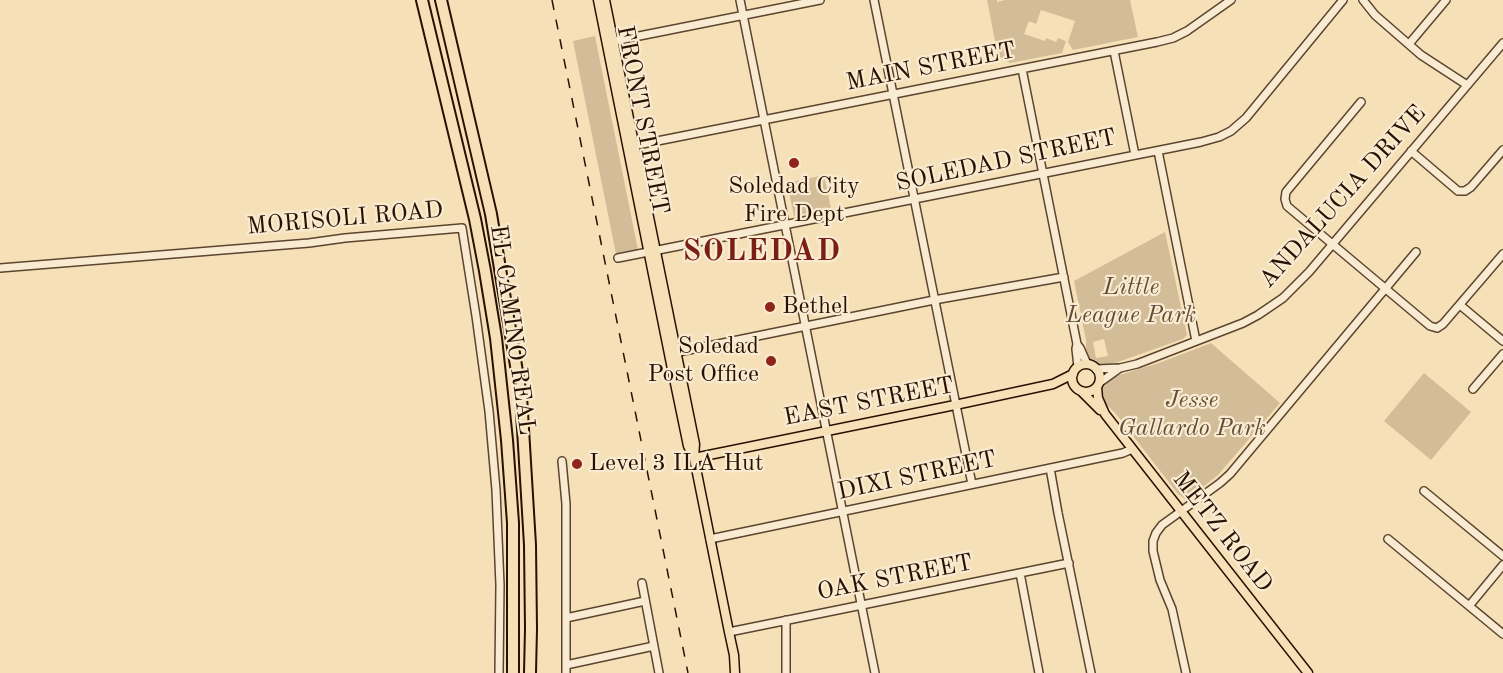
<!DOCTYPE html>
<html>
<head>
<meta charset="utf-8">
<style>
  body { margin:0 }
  canvas { display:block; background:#f6e0b8 }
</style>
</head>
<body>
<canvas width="1503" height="673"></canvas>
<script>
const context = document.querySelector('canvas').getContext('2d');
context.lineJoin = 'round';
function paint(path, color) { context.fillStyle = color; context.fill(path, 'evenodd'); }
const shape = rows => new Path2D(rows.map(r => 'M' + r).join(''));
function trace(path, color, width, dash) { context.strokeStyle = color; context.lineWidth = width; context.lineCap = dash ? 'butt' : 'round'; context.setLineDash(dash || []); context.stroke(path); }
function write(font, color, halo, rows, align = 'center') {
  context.font = font + ' "Old Standard TT",serif'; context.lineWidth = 4.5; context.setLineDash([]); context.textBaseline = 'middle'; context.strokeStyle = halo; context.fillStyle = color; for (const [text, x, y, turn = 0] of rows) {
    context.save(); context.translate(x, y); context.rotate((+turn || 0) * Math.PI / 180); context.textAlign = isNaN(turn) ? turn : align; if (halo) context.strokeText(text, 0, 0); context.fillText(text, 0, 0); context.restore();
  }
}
paint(shape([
  [987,0,997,0,997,2,1005,0,1130,0,1138,37,1073,50,1068,42,1075,21,1041,10,1036,24,1029,21,1024,34,1045,41,1046,38,1056,42,1058,38,1066,41,1062,53,1010,63,998,56],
  [595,36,638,250,616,254,573,41],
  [824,175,831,208,794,216,787,183],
  [1165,232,1187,335,1183,339,1115,363,1106,365,1095,363,1090,360,1086,352,1086,340,1074,281],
  [1104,339,1108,356,1096,358,1093,342],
  [1211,343,1280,403,1218,475,1189,498,1185,499,1178,494,1116,414,1105,403,1102,388,1109,380,1116,376,1159,363],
  [1424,373,1471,412,1431,460,1384,421]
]), '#d3bd99');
const minor = shape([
  [740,0,875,673],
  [874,0,972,484],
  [1363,0,1375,15,1421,55,1467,85],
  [609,42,820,0],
  [1409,44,1446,0],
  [1114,51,1135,155],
  [1022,69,1077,344,1076,349,1078,367],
  [1361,102,1286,192,1285,199,1287,206,1430,326,1437,328,1443,324,1503,254],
  [632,146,1157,42,1173,38,1187,31,1231,0],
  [1158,151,1196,341],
  [1411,151,1458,191,1465,191,1471,187,1503,150],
  [618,258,1201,142,1219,137,1231,131,1246,118,1343,0],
  [0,268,309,243,345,238,462,228,476,316,489,411,496,490,500,585,499,673],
  [1460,305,1503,341],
  [1077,344,1080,348,1087,364],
  [674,353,934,300,1064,277],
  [1096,369,1120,368],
  [1099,383,1120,368,1137,364,1243,323,1258,315,1283,298,1309,272,1503,43],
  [1473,389,1503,354],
  [562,461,566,504,566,673],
  [1050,468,1058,513,1091,673],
  [1424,491,1503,556],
  [710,539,1123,453,1132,449],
  [1388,539,1503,634],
  [1020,573,1039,673],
  [642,583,659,673],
  [1469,606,1503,565],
  [566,618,645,601],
  [729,632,1069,563],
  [566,665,654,646],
  [786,673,786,620],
  [1186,673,1172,609,1160,580,1153,551,1153,541,1156,533,1162,525,1220,483,1230,474,1416,252]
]);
const major = shape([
  [598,0,671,364,688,446,694,458,729,632,734,655,735,673],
  [605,0,695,444,694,457],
  '1072 378a14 14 0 1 1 28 0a14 14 0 1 1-28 0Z',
  [1097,387,1098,398,1105,414,1308,673],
  [1081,391,1100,410],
  [694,458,955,405,1053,384,1073,374]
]);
const highway = shape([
  [422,0,475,219,485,271,496,338,507,440,513,523,513,673],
  [441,0,491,214,521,396,530,545,531,629,530,673]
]);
trace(minor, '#5c442e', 10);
trace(major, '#291000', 11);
trace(highway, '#291000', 14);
trace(minor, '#f9ebd1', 7);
trace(major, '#f6e0b8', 8);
trace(highway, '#f6e0b8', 10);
trace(shape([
  [552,0,688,673]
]), '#291000', 1.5, [10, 10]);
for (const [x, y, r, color] of [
  [794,163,6,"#8f2418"],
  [770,307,6,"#8f2418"],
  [771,361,6,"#8f2418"],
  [577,464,6,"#8f2418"]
]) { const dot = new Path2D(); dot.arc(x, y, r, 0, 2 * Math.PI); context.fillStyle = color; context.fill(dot); trace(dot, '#f9ebd1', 2); }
write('24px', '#291000', '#f9ebd1', [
  ["MAIN STREET",931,67,-11],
  ["FRONT STREET",642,120,79],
  ["SOLEDAD STREET",1006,161,-12],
  ["ANDALUCIA DRIVE",1343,197,-48],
  ["MORISOLI ROAD",345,219,-5],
  ["EL CAMINO REAL",512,330,82],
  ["EAST STREET",869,402,-11],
  ["DIXI STREET",917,476,-12],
  ["METZ ROAD",1222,532,52],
  ["OAK STREET",895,578,-11]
]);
write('24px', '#291000', '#f9ebd1', [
  ["Soledad City",794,187,"center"],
  ["Fire Dept",794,215,"center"],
  ["Bethel",782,307],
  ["Soledad",759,347,"right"],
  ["Post Office",759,375,"right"],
  ["Level 3 ILA Hut",589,464]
], 'left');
write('italic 24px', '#644d36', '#f9ebd1', [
  ["Little",1131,288],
  ["League Park",1131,316],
  ["Jesse",1192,401],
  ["Gallardo Park",1192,429]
]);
context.letterSpacing = '1.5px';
write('bold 30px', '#7a1f14', '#f9ebd1', [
  ["SOLEDAD",762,252]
]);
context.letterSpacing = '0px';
</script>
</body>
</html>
